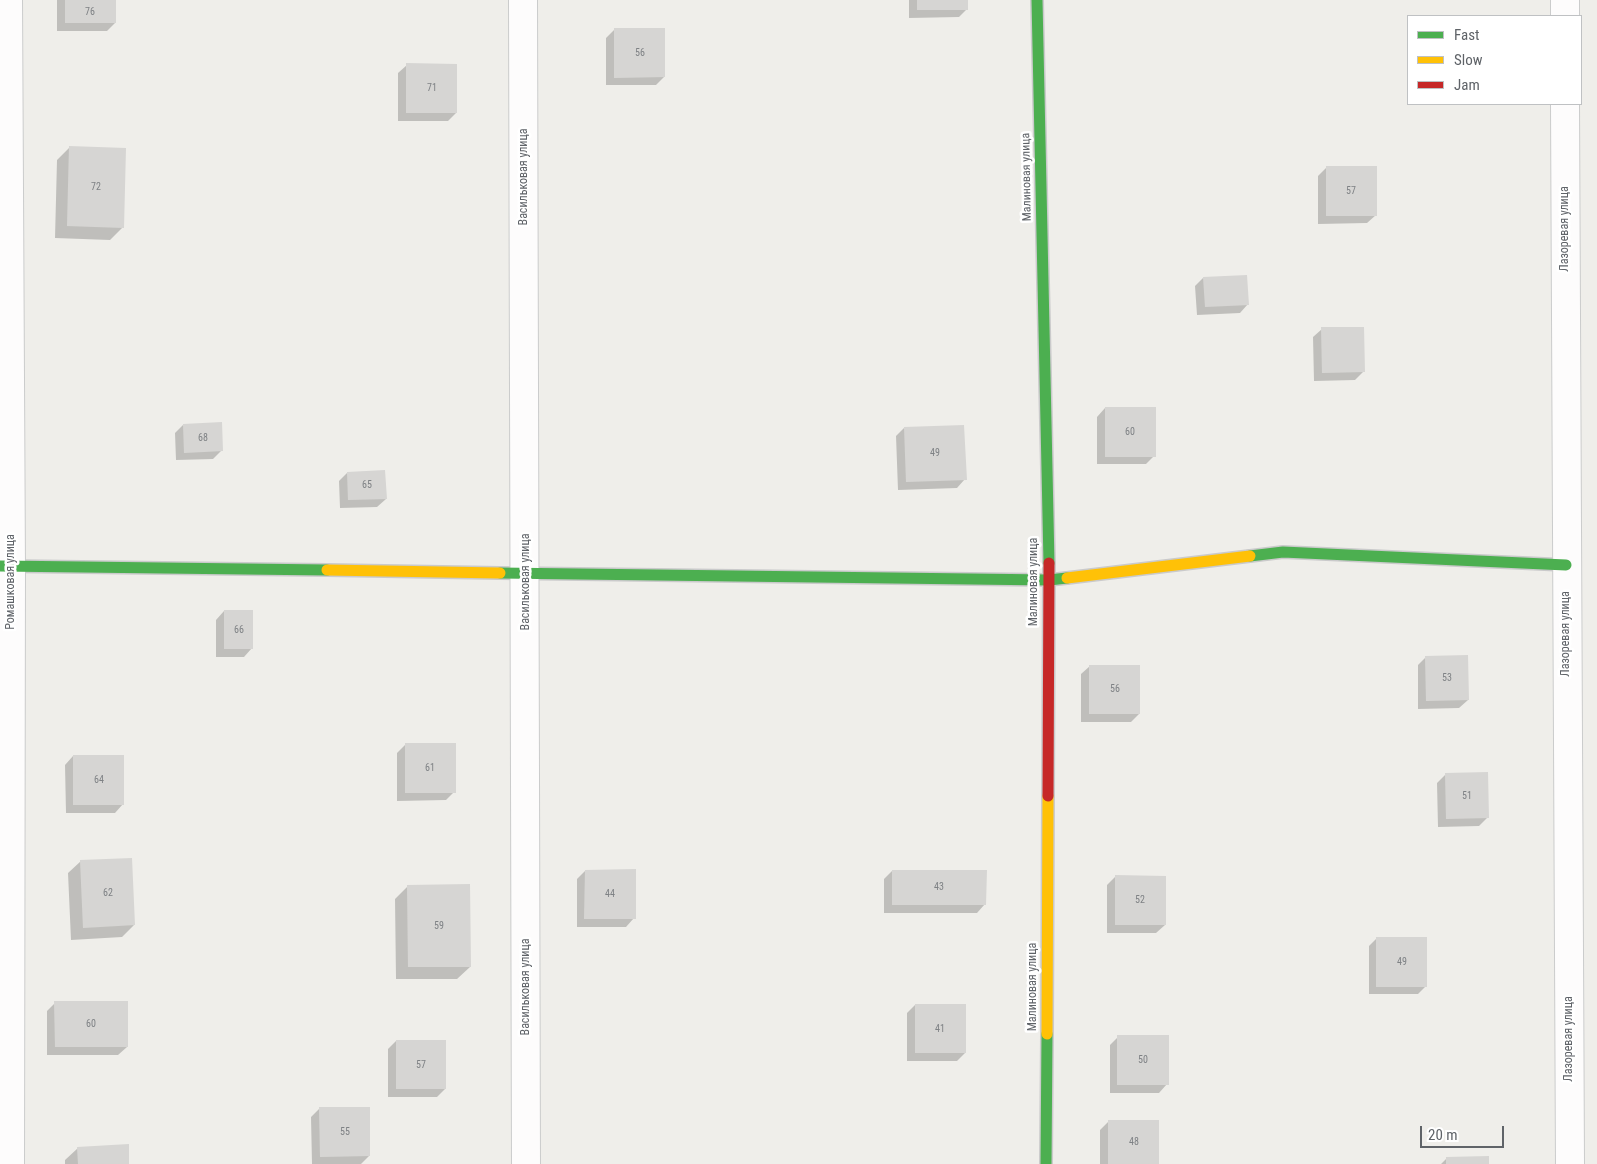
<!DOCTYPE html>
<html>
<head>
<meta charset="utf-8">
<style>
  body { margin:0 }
  #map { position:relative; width:1597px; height:1164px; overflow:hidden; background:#efeeea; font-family:"Roboto Condensed",sans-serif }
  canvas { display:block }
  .legend { position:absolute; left:1407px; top:15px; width:175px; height:90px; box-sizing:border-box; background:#fff; border:1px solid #bfc1c3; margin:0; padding:6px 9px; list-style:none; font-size:15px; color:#5f6368 }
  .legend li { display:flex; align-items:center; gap:10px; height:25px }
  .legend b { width:25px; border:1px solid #bfc1c3 }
  .scale { position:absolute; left:1420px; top:1126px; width:84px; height:22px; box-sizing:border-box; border:2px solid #5f6368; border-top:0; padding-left:6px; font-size:15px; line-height:18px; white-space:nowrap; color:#5f6368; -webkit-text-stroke:4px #fff; paint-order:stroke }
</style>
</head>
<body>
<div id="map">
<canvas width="1597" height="1164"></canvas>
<ul class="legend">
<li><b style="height:6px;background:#4caf50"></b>Fast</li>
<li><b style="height:6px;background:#ffc107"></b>Slow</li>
<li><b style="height:6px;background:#c62828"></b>Jam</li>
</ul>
<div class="scale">20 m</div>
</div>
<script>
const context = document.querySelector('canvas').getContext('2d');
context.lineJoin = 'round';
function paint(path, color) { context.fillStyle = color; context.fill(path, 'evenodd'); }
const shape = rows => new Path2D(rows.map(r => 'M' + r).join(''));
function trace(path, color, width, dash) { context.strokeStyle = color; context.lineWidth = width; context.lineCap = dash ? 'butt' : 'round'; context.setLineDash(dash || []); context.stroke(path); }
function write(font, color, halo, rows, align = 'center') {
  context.font = font + ' "Roboto Condensed",sans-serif'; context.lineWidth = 5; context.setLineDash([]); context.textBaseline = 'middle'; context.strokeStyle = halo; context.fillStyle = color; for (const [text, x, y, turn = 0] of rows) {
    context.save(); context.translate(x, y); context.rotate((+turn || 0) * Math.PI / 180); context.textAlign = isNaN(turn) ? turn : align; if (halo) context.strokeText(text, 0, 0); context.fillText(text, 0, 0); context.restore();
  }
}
paint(shape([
  [57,0,115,0,115,23,107,31,57,31],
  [909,0,967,0,967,9,959,17,909,18],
  [615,29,664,77,656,85,606,85,606,38],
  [407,65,456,113,448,121,398,121,398,73],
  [69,148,123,227,110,240,55,238,57,160],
  [1326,168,1376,215,1367,223,1318,224,1318,176],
  [1203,278,1248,304,1240,313,1197,315,1195,286],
  [1322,329,1363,372,1355,380,1314,381,1313,337],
  [1105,408,1154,456,1146,464,1097,464,1097,417],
  [183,425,221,451,213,459,176,460,175,433],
  [904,428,965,479,957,488,898,490,896,436],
  [347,473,386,499,377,507,340,508,339,481],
  [224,611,252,648,244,657,216,657,216,620],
  [1426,657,1468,700,1459,708,1418,709,1418,665],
  [1090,666,1139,714,1131,722,1081,722,1081,674],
  [405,745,454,792,446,800,397,801,397,753],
  [73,756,123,804,115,813,66,813,65,765],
  [1446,774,1487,818,1479,826,1438,827,1437,783],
  [81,861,134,925,122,937,71,940,68,873],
  [585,871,634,918,626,927,577,927,577,879],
  [892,871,985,904,977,913,884,913,884,879],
  [1115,877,1165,925,1156,933,1107,933,1107,885],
  [408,886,470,967,457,979,396,979,395,899],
  [1377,938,1426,986,1418,994,1369,994,1369,946],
  [55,1003,127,1047,118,1055,47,1055,47,1011],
  [915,1005,965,1053,957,1061,907,1061,907,1013],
  [1118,1037,1167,1084,1159,1093,1110,1093,1110,1045],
  [396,1041,445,1089,437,1097,388,1097,388,1049],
  [320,1108,369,1156,361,1164,312,1164,311,1117],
  [1109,1121,1158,1164,1100,1164,1100,1130],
  [78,1148,128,1164,65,1164,65,1160],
  [1447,1158,1488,1164,1441,1164]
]), '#0003');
paint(shape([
  [65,0,116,0,116,23,65,23],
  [917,0,968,0,968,10,917,10],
  [614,28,665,28,665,77,614,78],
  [406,63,457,64,457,113,406,113],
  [69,146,126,148,124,228,67,226],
  [1326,166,1377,166,1377,216,1326,216],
  [1247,275,1249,305,1205,307,1203,277],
  [1321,327,1364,327,1365,372,1322,373],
  [1105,407,1156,407,1156,457,1105,457],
  [222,422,223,451,184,453,183,424],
  [964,425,967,480,906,482,904,427],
  [385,470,387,499,348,500,347,472],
  [224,610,253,610,253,649,224,649],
  [1468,655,1469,700,1426,701,1425,656],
  [1089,665,1140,665,1140,714,1089,714],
  [405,743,456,743,456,793,405,793],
  [73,755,124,755,124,805,73,805],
  [1488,772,1489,818,1446,819,1445,773],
  [132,858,135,925,83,928,80,860],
  [636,869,636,919,584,919,585,870],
  [892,870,987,870,986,905,892,905],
  [1115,875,1166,876,1166,925,1115,925],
  [470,884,471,967,408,967,407,885],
  [1376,937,1427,937,1427,987,1376,987],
  [54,1001,128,1001,128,1047,55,1047],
  [915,1004,966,1004,966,1053,915,1053],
  [1117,1035,1169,1035,1169,1085,1117,1085],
  [396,1040,446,1040,446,1089,396,1089],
  [319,1107,370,1107,370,1156,320,1157],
  [1108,1120,1159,1120,1159,1164,1108,1164],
  [129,1144,129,1164,78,1164,77,1147],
  [1489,1156,1489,1164,1446,1164,1446,1157]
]), '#d6d5d3');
const street = shape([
  [8,0,11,567,10,1164],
  [523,0,526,1164],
  [1565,0,1565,16],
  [1565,104,1570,1164]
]);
const fast = shape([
  [1037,0,1049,563],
  [1250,556,1283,552,1566,565],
  [0,566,327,570],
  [500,573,1049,580,1067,578],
  [1046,1164,1047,1034]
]);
const slow = shape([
  [327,570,500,573],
  [1067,578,1250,556],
  [1047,1034,1048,796]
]);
const jam = shape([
  [1048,796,1049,563]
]);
trace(street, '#cbcccc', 30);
trace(fast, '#cacacb', 14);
trace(slow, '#cacacb', 14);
trace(jam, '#cacacb', 14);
trace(street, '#fdfcfc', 28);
trace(fast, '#4caf50', 11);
trace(slow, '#ffc107', 11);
trace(jam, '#c62828', 11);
write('10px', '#7e8184', null, [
  ["76",90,12],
  ["56",640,53],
  ["71",432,88],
  ["72",96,187],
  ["57",1351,191],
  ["60",1130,432],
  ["68",203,438],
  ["49",935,453],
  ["65",367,485],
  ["66",239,630],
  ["53",1447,678],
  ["56",1115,689],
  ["61",430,768],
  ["64",99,780],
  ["51",1467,796],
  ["43",939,887],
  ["62",108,893],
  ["44",610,894],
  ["52",1140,900],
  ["59",439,926],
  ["49",1402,962],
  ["60",91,1024],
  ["41",940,1029],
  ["50",1143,1060],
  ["57",421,1065],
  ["55",345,1132],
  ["48",1134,1142]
]);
write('12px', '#5f6368', '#fff', [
  ["Васильковая улица",524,177,-90],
  ["Малиновая улица",1027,177,-91],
  ["Лазоревая улица",1565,229,-90],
  ["Ромашковая улица",11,582,-90],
  ["Васильковая улица",526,582,-90],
  ["Малиновая улица",1034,582,-90],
  ["Лазоревая улица",1566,634,-90],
  ["Васильковая улица",526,987,-90],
  ["Малиновая улица",1033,987,-90],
  ["Лазоревая улица",1569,1039,-90]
]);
</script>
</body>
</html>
